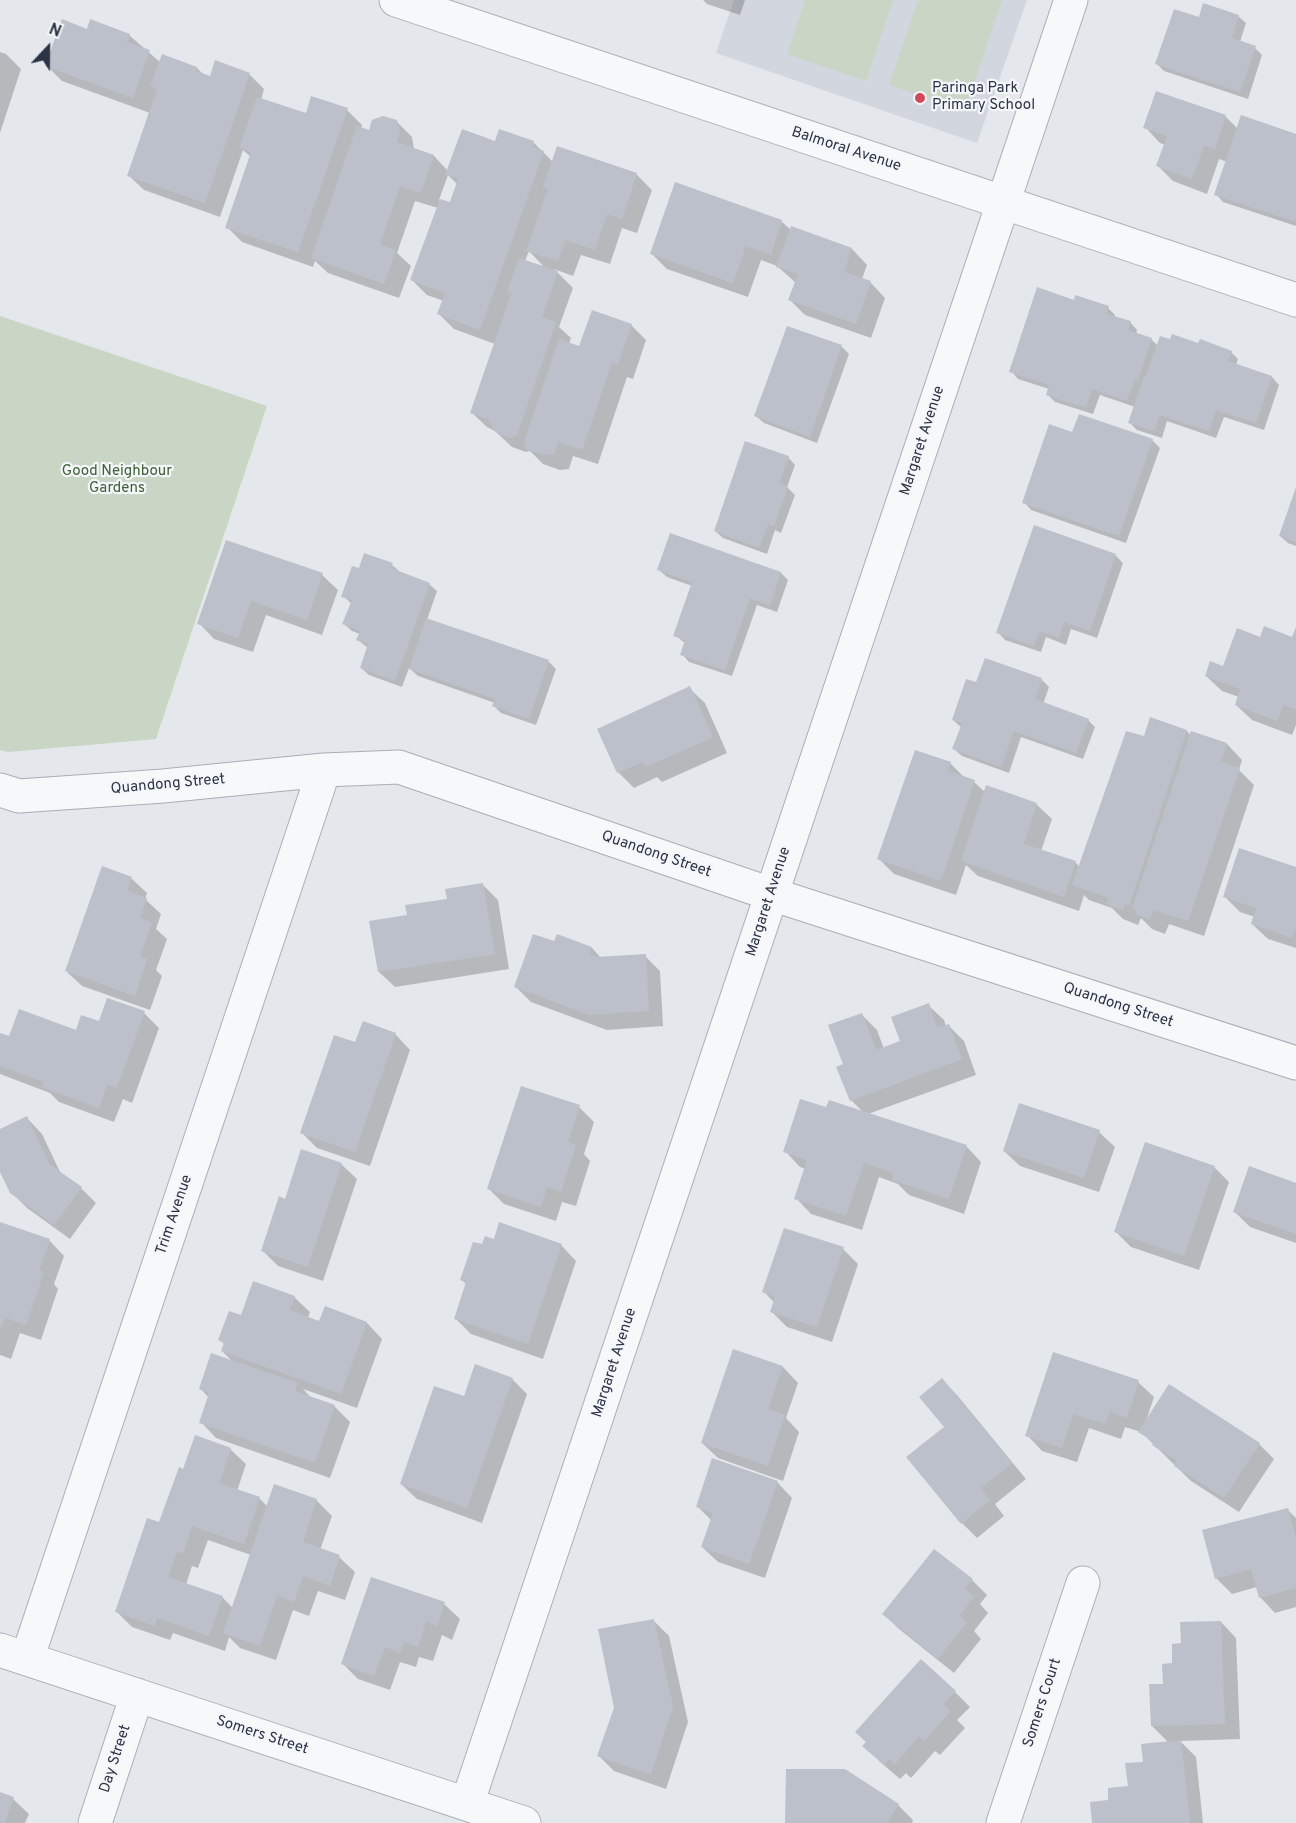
<!DOCTYPE html>
<html>
<head>
<meta charset="utf-8">
<style>
  body { margin:0 }
  #map { position:relative; width:1296px; height:1823px; overflow:hidden; background:#e4e7ec; font-family:Overpass,sans-serif }
  canvas { display:block }
  .north { position:absolute; left:18px; top:18px; width:60px; height:60px; -webkit-text-stroke:4px #f4f6f9; paint-order:stroke; rotate:22deg; font-size:16px; font-weight:700; line-height:24px; text-align:center; color:#2b3445 }
  .north::after { content:''; display:block; margin:auto; width:21px; height:27px; background:#2b3445; clip-path:polygon(50% 0,100% 100%,50% 72%,0 100%) }
</style>
</head>
<body>
<div id="map">
<canvas width="1296" height="1823"></canvas>
<div class="north">N</div>
</div>
<script>
const context = document.querySelector('canvas').getContext('2d');
context.lineJoin = 'round';
function paint(path, color) { context.fillStyle = color; context.fill(path, 'evenodd'); }
const shape = rows => new Path2D(rows.map(r => 'M' + r).join(''));
function trace(path, color, width, dash) { context.strokeStyle = color; context.lineWidth = width; context.lineCap = dash ? 'butt' : 'round'; context.setLineDash(dash || []); context.stroke(path); }
function write(font, color, halo, rows, align = 'center') {
  context.font = font + ' Overpass,sans-serif'; context.lineWidth = 4.5; context.setLineDash([]); context.textBaseline = 'middle'; context.strokeStyle = halo; context.fillStyle = color; for (const [text, x, y, turn = 0] of rows) {
    context.save(); context.translate(x, y); context.rotate((+turn || 0) * Math.PI / 180); context.textAlign = isNaN(turn) ? turn : align; if (halo) context.strokeText(text, 0, 0); context.fillText(text, 0, 0); context.restore();
  }
}
paint(shape([
  [734,0,1027,0,977,143,716,53]
]), '#d2d6de');
paint(shape([
  [805,0,893,0,866,81,787,54],
  [918,0,1002,0,965,110,889,85],
  [0,316,267,406,156,739,8,752,0,750]
]), '#c9d6c5');
paint(shape([
  [703,0,745,0,740,15,707,4],
  [1238,16,1246,23,1240,42,1255,48,1262,55,1248,99,1164,71,1157,64,1200,19],
  [87,30,129,35,160,62,197,68,205,76,211,78,249,74,264,89,261,100,307,115,347,110,362,125,361,129,370,132,396,121,412,137,414,149,434,156,448,171,496,143,534,143,553,162,558,148,637,175,652,190,637,233,622,228,610,264,581,255,573,276,554,269,573,288,559,327,571,338,569,344,580,348,631,325,646,340,633,379,627,377,598,464,573,456,569,469,560,470,543,464,530,451,526,452,512,447,495,431,487,427,471,412,495,344,454,329,439,314,444,301,427,295,412,280,438,208,415,201,397,253,411,266,399,298,328,273,315,261,313,267,242,242,227,227,251,157,243,150,220,217,144,190,128,175,150,113,62,81,47,66],
  [448,175,458,185,451,204,439,200],
  [529,251,546,269,525,261],
  [0,52,6,54,21,69,0,133],
  [1156,93,1226,117,1238,129,1296,135,1296,226,1223,202,1216,194,1227,162,1219,159,1207,194,1173,181,1158,166,1165,145,1160,143,1145,127],
  [781,221,791,230,852,249,867,265,862,279,870,282,885,298,871,338,805,315,790,300,796,283,777,266,761,260,748,297,667,269,652,254],
  [1075,302,1108,308,1115,315,1115,318,1130,322,1137,330,1136,334,1151,339,1158,346,1199,345,1231,352,1238,359,1236,365,1272,377,1279,385,1264,430,1224,417,1216,438,1167,421,1162,438,1137,430,1130,423,1135,407,1100,395,1093,414,1055,402,1047,394,1049,389,1018,379,1011,371],
  [788,328,842,347,849,354,817,443,764,423,756,416],
  [1073,434,1152,440,1160,448,1126,543,1031,510,1024,502],
  [788,457,795,465,787,487,795,495,781,533,775,530,767,554,723,538,715,531],
  [1296,491,1296,546,1288,543,1280,536],
  [1035,527,1116,556,1123,563,1097,638,1071,629,1066,645,1046,637,1041,652,1005,640,998,632],
  [227,541,322,575,338,590,322,635,266,615,253,652,214,639,199,623],
  [365,555,392,565,400,572,429,584,437,591,427,620,549,662,556,669,536,725,501,713,494,706,495,703,418,676,409,668,402,687,369,675,361,668,368,648,358,640,360,634,352,631,344,624,352,604,343,596,360,570],
  [659,570,781,573,788,580,777,612,757,605,732,676,689,662,682,654,686,644,675,635,692,586,667,577],
  [1296,631,1296,725,1292,735,1252,720,1236,705,1239,697,1222,691,1206,676,1224,667,1261,638,1293,639],
  [1041,679,1049,687,1043,704,1088,720,1095,727,1083,759,1021,737,1009,773,962,756,954,749,962,728,953,720,977,684],
  [689,688,705,703,727,753,662,782,657,777,634,788,618,772],
  [1187,731,1191,736,1192,733,1227,744,1242,760,1239,770,1254,785,1204,936,1169,924,1165,934,1152,929,1141,918,1138,925,1123,919,1112,908,1089,900,1084,895,1079,911,978,876,966,865,956,895,894,874,879,859,950,763,965,778,974,782,985,792,1036,804,1052,819,1041,851,1075,862,1080,867,1145,738],
  [1296,869,1296,948,1268,939,1252,924,1255,917,1240,912,1224,896],
  [131,878,147,893,145,899,161,914,156,929,167,939,156,970,162,976,150,1010,82,986,66,971],
  [483,885,498,900,509,969,395,987,379,972,408,916],
  [558,936,592,948,601,958,645,956,660,971,663,1026,607,1030,531,1002,516,987,555,943],
  [928,1005,944,1020,946,1027,949,1026,964,1041,976,1075,868,1114,966,1146,981,1162,964,1214,909,1195,898,1184,879,1177,862,1230,811,1214,796,1198,806,1169,800,1167,785,1151,827,1109,864,1113,851,1100,845,1065,862,1015,877,1030,884,1049,902,1042],
  [144,1013,159,1028,132,1103,123,1099,114,1122,59,1102,50,1093,0,1074,0,1035,9,1038,77,1031,100,1023],
  [395,1034,410,1050,370,1166,317,1148,302,1133,356,1044],
  [579,1107,594,1122,584,1154,590,1161,576,1206,562,1202,556,1221,504,1204,488,1188],
  [27,1118,42,1134,61,1174,81,1188,96,1203,70,1239,27,1208,11,1192,0,1169,0,1131],
  [1099,1132,1115,1147,1099,1192,1020,1166,1004,1151],
  [341,1164,357,1179,323,1281,278,1266,263,1251,286,1201],
  [1214,1167,1229,1182,1199,1270,1131,1247,1116,1232],
  [1296,1184,1296,1243,1250,1227,1235,1212],
  [0,1223,49,1240,64,1256,54,1284,58,1289,41,1340,20,1333,11,1359,0,1355],
  [495,1241,561,1245,576,1261,543,1359,471,1334,456,1319,467,1285,462,1280,483,1246],
  [843,1249,858,1264,832,1342,787,1327,772,1312,775,1303,764,1292],
  [294,1297,310,1312,308,1318,320,1323,326,1308,367,1323,382,1339,357,1408,303,1389,312,1399,334,1406,350,1422,330,1478,216,1438,201,1422,209,1398,201,1389,233,1362,222,1351,225,1345,220,1340,241,1317],
  [734,1350,783,1367,798,1383,786,1418,799,1432,783,1481,718,1458,702,1443],
  [512,1379,527,1394,482,1523,417,1499,401,1484,465,1398],
  [942,1380,957,1395,1026,1479,995,1504,1004,1516,977,1538,962,1523,946,1427],
  [1138,1382,1154,1397,1146,1421,1259,1444,1274,1459,1239,1512,1191,1481,1141,1432,1125,1427,1121,1439,1089,1428,1077,1462,1042,1451,1027,1435],
  [230,1449,246,1464,237,1491,259,1498,268,1507,316,1500,332,1516,320,1550,339,1557,355,1572,345,1600,318,1591,309,1616,293,1610,276,1660,240,1648,229,1637,225,1651,173,1633,170,1640,132,1627,117,1612,184,1471],
  [208,1540,251,1555,233,1608,222,1597,186,1585,192,1566,198,1568],
  [777,1482,792,1498,765,1578,718,1562,702,1547,712,1521,698,1507],
  [1287,1509,1296,1518,1296,1607,1275,1613,1260,1597,1257,1587,1232,1594,1216,1578],
  [972,1580,987,1595,980,1604,988,1613,974,1631,981,1639,954,1673,899,1629,884,1614],
  [444,1604,460,1619,452,1640,442,1635,433,1661,419,1657,416,1667,400,1662,390,1690,358,1679,343,1664],
  [653,1620,669,1636,688,1722,666,1789,614,1771,599,1756],
  [1221,1622,1236,1638,1240,1739,1180,1741,1196,1757,1203,1823,1093,1823,1110,1801,1130,1787,1144,1763,1169,1743,1152,1726,1165,1685,1183,1645],
  [955,1692,970,1707,957,1720,965,1728,940,1755,935,1751,911,1778,906,1773,900,1779,879,1761],
  [0,1794,13,1799,29,1814,25,1823,0,1823],
  [898,1805,913,1820,912,1823,787,1823]
]), '#0003');
paint(shape([
  [1203,3,1239,15,1232,38,1256,46,1240,92,1155,64,1174,9,1199,17],
  [62,19,87,29,90,19,130,34,127,42,150,50,133,98,45,66],
  [162,54,197,67,196,71,210,76,215,60,250,73,205,203,127,176,157,89,150,86],
  [1156,91,1226,115,1215,149,1204,145,1192,179,1156,166,1167,136,1143,128],
  [311,96,348,108,298,252,225,228,251,152,239,148,257,97,306,113],
  [1241,115,1296,134,1296,222,1214,195],
  [383,116,397,120,400,131,397,142,434,155,421,193,400,186,380,244,396,250,384,284,311,258,357,126,369,130,372,120],
  [462,129,495,141,499,129,534,141,533,147,544,151,480,330,437,314,445,293,410,280,440,199,450,202,458,179,445,175],
  [557,146,637,173,622,219,607,214,595,250,565,240,558,261,526,251,548,188,543,187],
  [675,182,782,220,771,255,746,246,733,283,650,254],
  [791,226,852,248,844,272,871,281,856,324,788,300,798,274,776,267],
  [519,258,558,271,542,317,556,322,517,435,510,438,495,432,488,419,470,413,511,294,507,292],
  [1037,287,1074,300,1075,295,1109,306,1107,314,1131,321,1128,330,1152,338,1138,380,1135,379,1127,401,1092,389,1086,408,1046,395,1049,385,1009,372],
  [592,310,632,324,618,364,612,363,582,450,558,442,554,454,544,455,526,449,524,442,559,339,579,346],
  [787,326,842,345,810,437,754,416],
  [1172,334,1198,343,1200,339,1232,351,1228,361,1272,376,1256,423,1216,410,1209,431,1160,415,1154,431,1128,423,1144,376,1146,376,1160,336,1170,339],
  [1079,414,1153,439,1119,536,1022,503,1049,424,1072,432],
  [745,441,789,456,779,483,788,486,774,526,768,524,759,548,714,531],
  [1296,487,1296,542,1279,536],
  [1034,525,1116,554,1090,631,1064,622,1059,638,1039,631,1034,646,996,633],
  [670,533,781,572,770,606,750,598,725,670,680,655,685,640,673,636,692,582,657,570],
  [226,540,323,573,307,620,251,601,238,638,197,624],
  [364,553,393,563,391,568,430,583,395,681,360,668,368,644,356,640,360,631,342,624,352,600,341,597,352,566,359,568],
  [426,618,549,660,529,719,492,706,495,699,409,669],
  [1264,626,1292,637,1296,627,1296,709,1283,705,1277,721,1235,705,1240,689,1205,676,1210,661,1223,666,1237,628,1260,637],
  [985,658,1042,678,1035,699,1089,719,1076,753,1014,731,1001,767,952,749,962,723,952,720,966,679,976,682],
  [690,686,713,737,646,767,643,762,617,773,597,729],
  [1150,717,1187,730,1129,906,1125,904,1123,910,1106,904,1109,898,1072,885,1126,731,1144,736],
  [1191,731,1227,743,1221,762,1240,768,1188,921,1153,910,1150,920,1135,914,1136,909,1132,908],
  [915,750,951,762,948,771,975,780,941,881,877,859],
  [986,785,1037,803,1024,844,1076,861,1064,897,961,861],
  [1239,848,1296,867,1296,928,1292,938,1251,924,1256,908,1223,897],
  [102,866,132,877,127,891,147,898,140,918,152,923,140,956,147,959,135,996,65,971],
  [483,883,495,954,378,972,369,921,407,915,405,905,447,899,445,889],
  [533,934,554,941,557,934,592,947,589,954,596,957,646,954,649,1011,590,1015,514,987],
  [107,998,145,1011,117,1088,107,1085,99,1108,42,1087,44,1082,0,1066,0,1033,9,1036,19,1009,76,1030,81,1015,99,1021],
  [929,1003,937,1028,949,1024,962,1059,850,1101,836,1067,843,1064,828,1025,862,1013,876,1050,900,1041,891,1017],
  [363,1021,396,1033,355,1152,300,1133,334,1035,355,1042],
  [521,1086,580,1105,568,1142,576,1145,561,1192,547,1187,541,1207,487,1189],
  [800,1099,826,1107,829,1100,967,1145,949,1199,892,1180,894,1173,864,1163,846,1216,794,1199,807,1160,783,1152],
  [1019,1103,1100,1130,1084,1178,1003,1151],
  [27,1116,49,1164,82,1187,54,1225,10,1193,0,1172,0,1129],
  [1145,1142,1215,1166,1184,1256,1114,1232],
  [301,1149,342,1163,308,1267,261,1251,279,1196,285,1199],
  [1249,1166,1296,1183,1296,1234,1233,1212],
  [0,1222,50,1239,39,1270,44,1272,26,1325,5,1318,0,1331],
  [499,1222,562,1244,528,1344,454,1319,466,1282,460,1280,473,1242,482,1244,485,1236,494,1239],
  [784,1228,844,1247,817,1327,770,1312,775,1297,762,1292],
  [253,1281,295,1296,290,1310,319,1321,325,1306,367,1322,341,1394,221,1351,224,1343,218,1340,229,1311,241,1315],
  [733,1349,783,1366,768,1409,785,1415,768,1466,701,1443],
  [1053,1352,1139,1380,1127,1418,1110,1412,1105,1424,1073,1414,1062,1448,1025,1436],
  [211,1353,298,1383,295,1391,335,1405,315,1463,199,1423,209,1393,199,1389],
  [475,1364,513,1378,467,1508,400,1484,434,1386,464,1396],
  [942,1378,1012,1463,981,1488,990,1500,961,1524,906,1457,944,1427,919,1397],
  [1169,1384,1260,1443,1224,1498,1174,1466,1177,1461,1152,1445,1154,1442,1138,1432],
  [195,1435,231,1448,219,1483,260,1497,244,1544,192,1526,183,1554,177,1551,168,1577,223,1596,209,1636,157,1618,155,1626,115,1612,147,1518,159,1522,179,1467,183,1469],
  [712,1458,778,1481,749,1564,701,1547,713,1513,696,1507],
  [274,1484,317,1499,303,1542,340,1555,330,1586,303,1576,294,1602,277,1596,260,1646,223,1633],
  [1288,1508,1296,1539,1296,1588,1259,1598,1251,1569,1215,1579,1202,1530],
  [934,1549,973,1579,965,1589,974,1597,959,1616,967,1622,938,1659,882,1614],
  [371,1577,445,1602,437,1626,426,1621,418,1647,404,1642,400,1653,385,1647,374,1676,341,1664],
  [654,1619,673,1706,651,1775,597,1756,614,1708,598,1629],
  [1221,1621,1225,1724,1151,1726,1149,1684,1163,1684,1162,1664,1172,1663,1172,1644,1181,1643,1180,1622],
  [921,1659,956,1691,943,1704,951,1711,924,1741,919,1736,895,1764,890,1759,884,1765,862,1746,866,1742,855,1732],
  [1181,1740,1190,1823,1092,1823,1090,1802,1108,1800,1108,1788,1128,1786,1125,1763,1143,1762,1141,1744],
  [786,1769,845,1769,899,1804,887,1823,785,1823],
  [0,1792,14,1797,5,1823,0,1823]
]), '#bbc0ca');
const minor = shape([
  [396,0,1296,300],
  [0,790,19,796,163,786,324,770,399,767,771,894,1296,1063],
  [0,1650,524,1823],
  [27,1659,324,770],
  [467,1804,1071,0],
  [95,1823,137,1695],
  [1003,1823,1083,1583]
]);
trace(minor, '#a9aeb7', 35);
trace(minor, '#f7f8fa', 33);
for (const [x, y, r, color] of [
  [920,98,6,"#d1495b"]
]) { const dot = new Path2D(); dot.arc(x, y, r, 0, 2 * Math.PI); context.fillStyle = color; context.fill(dot); trace(dot, '#f4f6f9', 2); }
write('15px', '#2b3445', '#f4f6f9', [
  ["Paringa Park",932,89],
  ["Primary School",932,106]
], 'left');
write('15px', '#2b3445', '#f4f6f9', [
  ["Balmoral Avenue",846,150,18],
  ["Margaret Avenue",923,441,-72],
  ["Quandong Street",168,785,-5],
  ["Quandong Street",656,855,19],
  ["Margaret Avenue",769,902,-72],
  ["Quandong Street",1118,1006,18],
  ["Trim Avenue",175,1215,-71],
  ["Margaret Avenue",615,1363,-72],
  ["Somers Court",1043,1703,-72],
  ["Somers Street",262,1736,18],
  ["Day Street",116,1759,-72]
]);
write('15px', '#3f6138', '#f4f6f9', [
  ["Good Neighbour",117,472],
  ["Gardens",117,489]
]);
</script>
</body>
</html>
